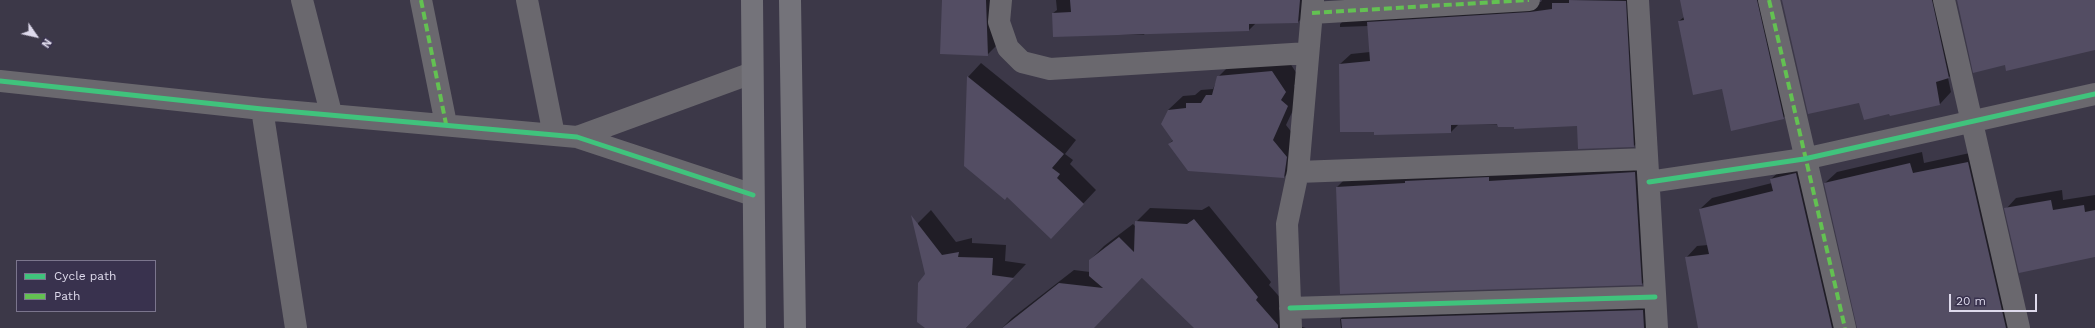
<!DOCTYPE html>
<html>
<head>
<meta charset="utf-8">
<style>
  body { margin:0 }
  #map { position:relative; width:2095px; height:328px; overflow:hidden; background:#3c3848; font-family:"Work Sans",sans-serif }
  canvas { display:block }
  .legend { position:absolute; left:16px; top:260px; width:140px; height:52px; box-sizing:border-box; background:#39324e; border:1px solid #7b758d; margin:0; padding:5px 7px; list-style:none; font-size:12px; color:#dedaec }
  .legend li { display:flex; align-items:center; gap:8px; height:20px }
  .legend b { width:20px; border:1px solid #7b758d }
  .north { position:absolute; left:16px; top:16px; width:40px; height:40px; -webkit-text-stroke:3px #39324e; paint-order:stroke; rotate:124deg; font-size:11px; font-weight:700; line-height:16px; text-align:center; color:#dedaec }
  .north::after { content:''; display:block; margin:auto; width:14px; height:18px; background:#dedaec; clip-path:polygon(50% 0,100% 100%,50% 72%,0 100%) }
  .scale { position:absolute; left:1949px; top:294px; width:88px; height:18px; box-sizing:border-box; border:2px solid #dedaec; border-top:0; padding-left:5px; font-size:12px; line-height:14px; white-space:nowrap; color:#dedaec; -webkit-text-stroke:3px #39324e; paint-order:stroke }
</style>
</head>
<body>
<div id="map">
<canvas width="2095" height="328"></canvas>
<ul class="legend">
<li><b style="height:5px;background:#40c37c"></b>Cycle path</li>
<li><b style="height:5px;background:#63c152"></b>Path</li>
</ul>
<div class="north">N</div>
<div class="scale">20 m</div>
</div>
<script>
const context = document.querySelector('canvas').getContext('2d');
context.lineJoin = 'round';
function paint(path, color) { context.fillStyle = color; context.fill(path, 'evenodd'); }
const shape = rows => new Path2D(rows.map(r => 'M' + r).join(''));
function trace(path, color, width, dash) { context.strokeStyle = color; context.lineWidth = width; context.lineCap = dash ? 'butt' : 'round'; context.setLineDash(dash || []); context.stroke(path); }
paint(shape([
  [943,0,1000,0,1000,42,987,55],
  [1056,0,1310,0,1309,11,1298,22,1256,23,1249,30,1146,32,1144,35,1119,35,1119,33,1053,13,1057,10],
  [1542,0,1636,0,1644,135,1634,146,1578,125,1459,124,1451,132,1340,64,1351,54,1370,52,1368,26,1340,27,1340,24,1350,14,1541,2],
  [1681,0,1771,0,1795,107,1783,118,1723,88,1679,21,1684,17],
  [1826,0,1945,0,1960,66,1948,78,1951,92,1940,104,1890,113,1860,102],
  [1286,57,1299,77,1294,86,1302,91,1286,125,1300,143,1298,163,1284,177,1169,144,1173,140,1168,110,1183,96,1195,95,1201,90,1213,89,1218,77,1232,63],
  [981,63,1076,140,1065,154,1073,160,1070,164,1096,190,1064,224,1007,196,965,166,968,77],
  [1979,151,2025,328,1858,328,1825,183,1837,172,1922,152,1924,163],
  [1646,162,1652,273,1642,284,1337,187,1348,176],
  [1807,162,1851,328,1710,328,1686,258,1697,246,1708,245,1700,209,1712,198,1772,183,1771,179,1783,168],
  [2062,190,2063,200,2095,195,2095,256,2006,209,2016,198],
  [1209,206,1271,282,1269,285,1292,311,1299,326,1306,328,1195,328,1143,277,1093,328,1002,328,1012,318,1074,270,1090,272,1090,260,1104,246,1133,224,1136,227,1136,222,1150,208,1202,210],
  [931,210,956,242,972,238,972,243,1006,245,1005,261,1026,264,966,328,927,328,927,274,918,239,918,223],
  [1654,300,1656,328,1341,328,1340,319,1351,309]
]), '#0007');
paint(shape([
  [942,0,986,0,988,56,940,54],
  [1070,0,1300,0,1298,23,1249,24,1249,31,1053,37,1052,13,1071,12],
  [1569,0,1626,1,1634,147,1578,149,1577,126,1514,129,1514,127,1498,127,1497,124,1451,125,1451,133,1374,135,1374,132,1340,132,1339,64,1370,61,1367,22,1530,12,1552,9,1552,3,1569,3],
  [1680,0,1757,0,1784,119,1731,131,1722,89,1693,95,1678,21,1684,20],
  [1782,0,1932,0,1949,78,1936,82,1940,105,1890,116,1889,114,1864,120,1859,103,1808,114],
  [1957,0,2095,0,2095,50,2006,71,2005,65,1973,73],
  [1272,71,1286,92,1281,100,1288,106,1273,140,1287,157,1284,178,1188,171,1168,144,1173,141,1161,124,1168,110,1186,108,1186,103,1201,103,1206,95,1212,95,1217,76],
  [967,76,1064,154,1052,168,1060,174,1057,178,1084,204,1051,239,1007,197,1005,200,964,166],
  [1968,162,2006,328,1857,328,1824,183,1910,163,1913,173],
  [1635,172,1642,285,1340,294,1336,187,1405,183,1405,181,1489,177,1489,181],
  [1796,173,1832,328,1698,328,1685,257,1709,254,1699,209,1773,191,1770,179],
  [2051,200,2053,210,2084,205,2085,212,2095,210,2095,257,2019,273,2004,208],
  [911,215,942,255,959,252,958,257,993,258,992,275,1014,278,966,328,925,328,917,322,918,283,925,274],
  [1194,219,1258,297,1256,300,1278,325,1278,328,1194,328,1142,278,1094,328,1002,328,1059,283,1103,288,1089,276,1089,260,1119,237,1134,252,1135,221,1187,224],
  [1643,310,1644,328,1342,328,1341,319]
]), '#534d63');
trace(shape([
  [302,0,331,113],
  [421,0,446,124],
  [527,0,554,135],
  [1001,0,999,22,1008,48,1022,62,1050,69,1308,53],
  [1638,0,1657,328],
  [1769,0,1845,328],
  [1944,0,2019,328],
  [1312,13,1529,0],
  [0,81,262,109,577,137,753,195],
  [262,109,296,328],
  [577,137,752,73],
  [1298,172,1647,159],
  [1649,182,1804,159,2095,94],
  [1290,308,1655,297],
  [1291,328,1287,224,1298,172,1313,0]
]), '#6a686e', 22);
trace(shape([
  [752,0,755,328],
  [790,0,795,328]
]), '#74737a', 22);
trace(shape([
  [421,0,446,124],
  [1769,0,1845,328],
  [1312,13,1529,0]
]), '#63c152', 4, [8, 4]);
trace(shape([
  [0,81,262,109,577,137,753,195],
  [1649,182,1804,159,2095,94],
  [1290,308,1655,297]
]), '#40c37c', 5);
</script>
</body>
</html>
